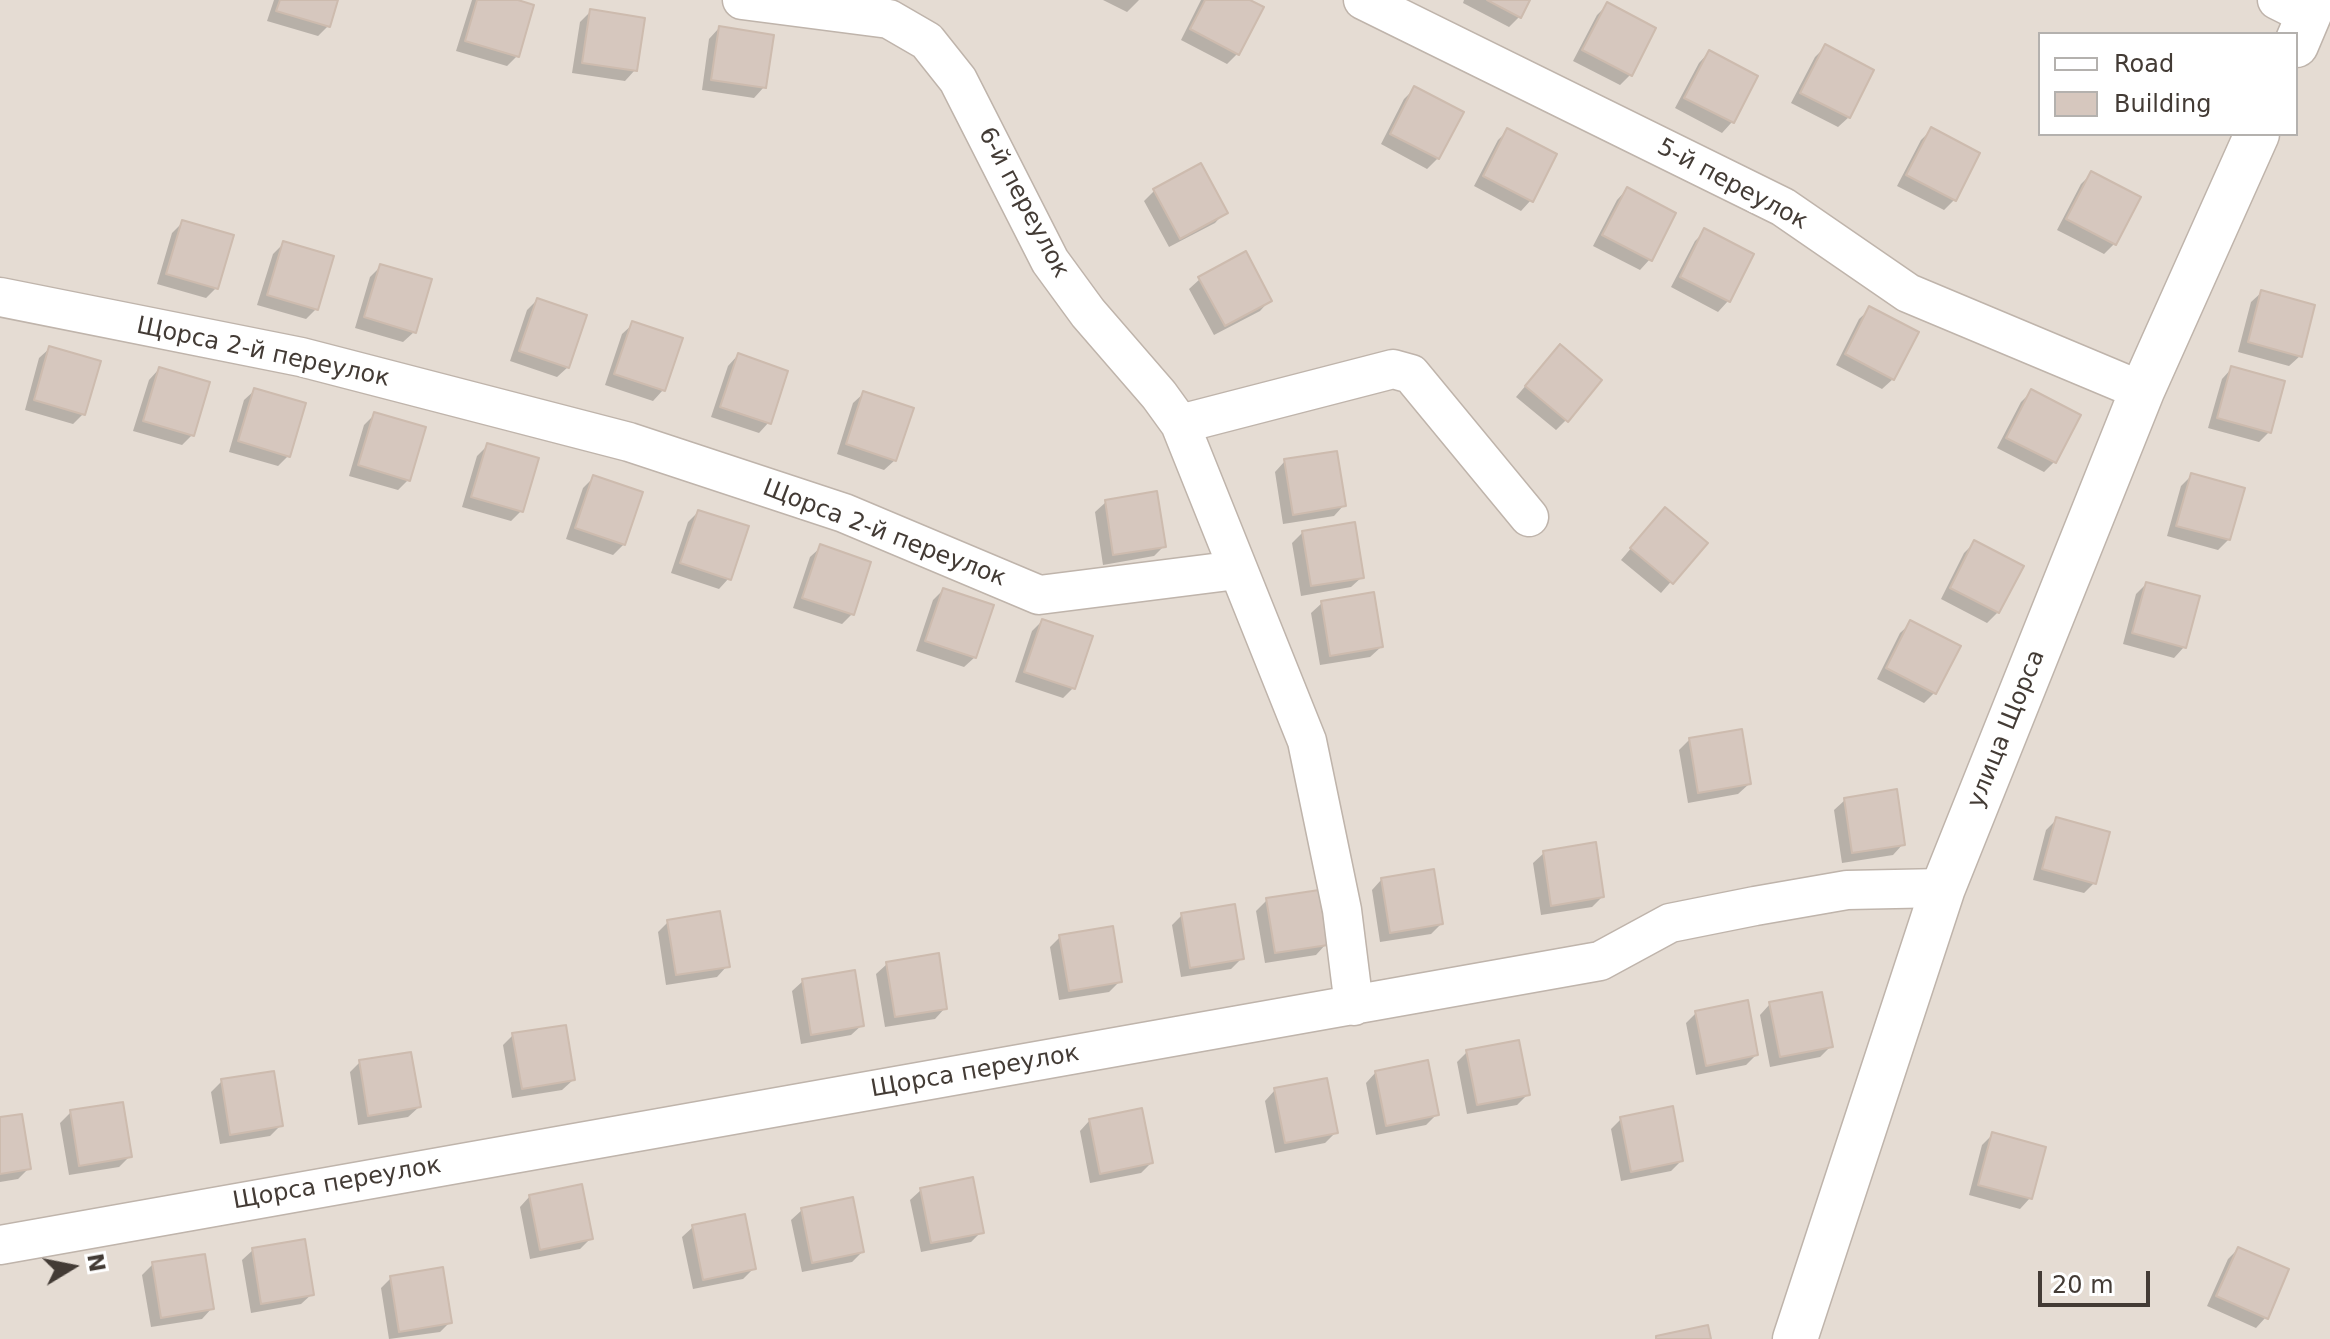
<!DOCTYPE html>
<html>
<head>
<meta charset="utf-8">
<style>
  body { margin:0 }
  #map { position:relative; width:2330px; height:1339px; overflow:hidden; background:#f1ebe5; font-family:"DejaVu Sans",sans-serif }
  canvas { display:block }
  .legend { position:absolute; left:2038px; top:32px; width:260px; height:104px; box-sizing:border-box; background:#fff; border:2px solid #b4b1ae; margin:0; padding:10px 14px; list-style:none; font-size:24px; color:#433b35 }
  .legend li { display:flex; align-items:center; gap:16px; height:40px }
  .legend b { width:40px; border:2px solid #b4b1ae }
  .north { position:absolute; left:32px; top:1227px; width:80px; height:80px; -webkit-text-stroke:6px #fff; paint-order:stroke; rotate:80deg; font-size:22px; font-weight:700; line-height:32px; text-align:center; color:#433b35 }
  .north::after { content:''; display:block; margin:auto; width:28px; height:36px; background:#433b35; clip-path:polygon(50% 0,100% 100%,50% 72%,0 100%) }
  .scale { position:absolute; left:2038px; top:1271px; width:112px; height:36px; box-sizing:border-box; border:4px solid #433b35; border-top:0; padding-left:10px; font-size:24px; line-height:28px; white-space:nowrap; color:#433b35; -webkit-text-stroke:6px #fff; paint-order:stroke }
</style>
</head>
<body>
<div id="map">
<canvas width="2330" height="1339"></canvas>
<ul class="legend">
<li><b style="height:10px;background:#fff"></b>Road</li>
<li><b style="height:22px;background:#d6c7be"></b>Building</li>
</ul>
<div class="north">N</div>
<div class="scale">20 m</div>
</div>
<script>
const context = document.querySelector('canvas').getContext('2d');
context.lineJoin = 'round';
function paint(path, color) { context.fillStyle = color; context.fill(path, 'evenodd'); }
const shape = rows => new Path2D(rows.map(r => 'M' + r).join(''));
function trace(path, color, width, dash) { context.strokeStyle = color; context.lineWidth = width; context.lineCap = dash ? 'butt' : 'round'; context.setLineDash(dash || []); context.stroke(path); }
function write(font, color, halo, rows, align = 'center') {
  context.font = font + ' "DejaVu Sans",sans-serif'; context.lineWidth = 8; context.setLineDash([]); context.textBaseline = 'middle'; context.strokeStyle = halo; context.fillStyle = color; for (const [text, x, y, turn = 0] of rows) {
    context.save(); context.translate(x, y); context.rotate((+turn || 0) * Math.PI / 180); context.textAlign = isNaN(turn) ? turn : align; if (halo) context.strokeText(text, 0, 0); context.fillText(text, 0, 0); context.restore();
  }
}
paint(shape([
  [0,0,2330,0,2330,1339,0,1339],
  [2040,34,2296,34,2296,134,2040,134]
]), '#e5dcd3');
paint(shape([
  [274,0,336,0,328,26,318,36,267,21],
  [472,0,511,0,517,56,507,66,456,51],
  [1103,0,1139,0,1127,12],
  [1201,0,1246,0,1238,53,1227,64,1181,40],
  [1464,0,1528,0,1520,16,1509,27,1463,3],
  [1607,5,1630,75,1620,85,1573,61,1597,15],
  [591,11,635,70,625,81,572,73,580,22],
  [719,28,764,87,754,98,702,90,709,39],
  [1825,47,1849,117,1838,127,1791,103,1815,57],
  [1709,52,1756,76,1732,122,1722,133,1675,108,1699,63],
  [1415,88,1438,158,1427,169,1381,144,1404,99],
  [1508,130,1531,200,1521,211,1474,186,1498,140],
  [1931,130,1954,200,1944,210,1897,186,1921,140],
  [2091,174,2114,244,2104,254,2057,230,2081,184],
  [1627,189,1650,259,1640,270,1593,246,1617,200],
  [1155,190,1225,212,1215,223,1169,247,1144,201],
  [183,222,216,288,206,298,157,284,172,233],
  [1705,231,1751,255,1728,301,1718,312,1671,287,1695,241],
  [283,244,316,309,306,319,257,305,273,254],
  [381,266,414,332,403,342,355,328,370,277],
  [1200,279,1270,300,1260,311,1214,335,1189,289],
  [2262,292,2300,356,2289,366,2238,352,2251,302],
  [537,300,568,367,557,377,510,361,527,310],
  [1870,309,1893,379,1882,389,1836,365,1859,319],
  [633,324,663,390,653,401,605,385,622,334],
  [50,348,83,414,73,424,25,410,39,358],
  [738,355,769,422,759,433,711,417,728,366],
  [1550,357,1566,420,1556,430,1516,397],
  [2232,368,2269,432,2259,442,2208,428,2222,379],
  [159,369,192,435,182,445,133,431,149,380],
  [255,390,288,456,278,466,229,452,244,400],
  [2031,392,2054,462,2044,472,1997,448,2021,402],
  [864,393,895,460,884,470,837,454,853,403],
  [375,414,408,480,398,490,349,476,364,425],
  [488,445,521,511,511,521,462,507,477,456],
  [1285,461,1344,505,1334,516,1283,524,1275,472],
  [2191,476,2229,539,2218,550,2167,536,2181,486],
  [593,478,624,544,613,555,566,539,583,488],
  [1106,502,1164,546,1154,556,1103,565,1095,512],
  [698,512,729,578,719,589,671,573,688,522],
  [1655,520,1705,543,1661,593,1621,560],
  [1302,533,1362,577,1351,587,1301,596,1292,543],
  [1975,542,1998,612,1987,623,1941,599,1964,553],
  [821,547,852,614,842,624,793,608,810,557],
  [2146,584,2184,647,2174,658,2123,644,2136,594],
  [943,590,975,657,964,667,916,651,933,600],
  [1322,603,1381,647,1370,657,1320,665,1311,613],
  [1042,621,1073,688,1063,698,1015,682,1032,631],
  [1911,623,1934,693,1924,703,1877,679,1900,633],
  [1690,739,1749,784,1738,794,1688,803,1679,750],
  [1845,800,1903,844,1893,855,1842,863,1834,810],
  [2056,820,2094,883,2084,893,2033,880,2046,830],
  [1544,853,1602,897,1592,907,1541,915,1533,863],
  [1382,879,1441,924,1431,934,1380,942,1372,890],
  [1267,900,1326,944,1316,955,1265,963,1256,911],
  [1182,915,1241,959,1231,969,1181,977,1172,925],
  [668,922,727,966,717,977,666,985,658,932],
  [1060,937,1120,981,1109,992,1059,1000,1050,947],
  [887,964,945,1008,935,1019,885,1027,876,974],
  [803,981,862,1025,851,1035,801,1044,792,991],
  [1770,1004,1831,1046,1820,1057,1770,1067,1760,1015],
  [1696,1013,1756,1055,1746,1065,1696,1075,1686,1023],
  [513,1035,573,1080,562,1090,512,1098,503,1045],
  [1467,1052,1528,1094,1517,1105,1467,1114,1457,1062],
  [360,1062,419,1107,408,1117,358,1125,350,1072],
  [1376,1072,1437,1114,1426,1125,1376,1135,1366,1083],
  [222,1081,281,1125,270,1136,220,1144,211,1092],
  [1275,1090,1336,1132,1325,1143,1275,1153,1265,1101],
  [71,1112,130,1156,119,1167,69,1175,60,1123],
  [1621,1119,1681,1161,1671,1171,1621,1181,1611,1129],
  [0,1120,28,1169,18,1179,0,1182],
  [1090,1120,1151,1163,1141,1173,1090,1183,1080,1131],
  [1992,1135,2030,1198,2020,1209,1969,1195,1982,1145],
  [921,1190,981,1232,971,1242,921,1252,910,1200],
  [530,1196,590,1239,580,1249,530,1259,520,1207],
  [802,1210,862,1252,852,1262,802,1272,791,1220],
  [693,1227,753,1269,743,1279,693,1289,682,1237],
  [2238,1249,2266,1317,2256,1328,2207,1306,2228,1259],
  [253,1250,312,1294,301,1304,251,1313,242,1260],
  [153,1264,212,1308,202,1319,151,1327,142,1275],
  [391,1278,450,1322,440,1332,389,1339,381,1288]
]), '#0003');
const building = shape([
  [280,0,338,0,330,27,276,11,280,0],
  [477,0,518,0,534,5,519,57,465,41,477,0],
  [1205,0,1250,0,1264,7,1239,55,1190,29,1205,0],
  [1487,0,1530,0,1521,18,1487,0],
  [1607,2,1656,28,1632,76,1582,50,1607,2],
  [590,9,645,18,637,71,582,63,590,9],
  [719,26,774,35,766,88,711,80,719,26],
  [1825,44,1874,70,1850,118,1800,93,1825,44],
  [1709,50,1758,76,1734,123,1684,98,1709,50],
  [1414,86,1464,112,1439,159,1390,134,1414,86],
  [1931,127,1980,153,1956,201,1906,175,1931,127],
  [1507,128,1557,154,1533,202,1483,176,1507,128],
  [1201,163,1228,213,1180,239,1153,189,1201,163],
  [2091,171,2141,197,2116,245,2066,219,2091,171],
  [1627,187,1676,213,1652,261,1602,235,1627,187],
  [182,220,234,235,218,289,166,274,182,220],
  [1704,228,1754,254,1730,302,1680,277,1704,228],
  [283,241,334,256,318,310,267,295,283,241],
  [1246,251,1272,301,1225,326,1198,277,1246,251],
  [380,264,432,279,416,333,364,317,380,264],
  [2261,290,2315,305,2302,357,2248,342,2261,290],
  [537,298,587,315,569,368,519,351,537,298],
  [1869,306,1919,332,1894,380,1845,354,1869,306],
  [632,321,683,338,665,391,614,374,632,321],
  [1560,344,1602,380,1568,422,1525,386,1560,344],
  [49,346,101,361,85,415,34,400,49,346],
  [738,353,788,371,771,424,720,407,738,353],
  [2231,366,2285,381,2271,433,2217,418,2231,366],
  [159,367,210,382,194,436,143,421,159,367],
  [254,388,306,403,290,457,238,441,254,388],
  [2031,389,2081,415,2056,463,2006,438,2031,389],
  [863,391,914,408,896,461,846,444,863,391],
  [374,412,426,427,410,481,358,465,374,412],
  [487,443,539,458,523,512,471,497,487,443],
  [1337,451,1346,506,1293,515,1284,459,1337,451],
  [2191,473,2245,488,2230,540,2176,526,2191,473],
  [593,475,643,492,625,545,575,528,593,475],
  [1157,491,1166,547,1113,555,1105,500,1157,491],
  [1665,507,1708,543,1673,584,1630,548,1665,507],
  [698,510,749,526,731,580,680,563,698,510],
  [1355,522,1364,578,1311,586,1302,531,1355,522],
  [1974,540,2024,566,1999,613,1950,588,1974,540],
  [820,544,871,562,854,615,802,598,820,544],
  [2146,582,2200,596,2186,648,2132,633,2146,582],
  [943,588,994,605,976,658,925,641,943,588],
  [1374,592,1383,647,1330,656,1321,601,1374,592],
  [1042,619,1093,636,1075,689,1024,672,1042,619],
  [1910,620,1961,646,1936,694,1886,668,1910,620],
  [1742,729,1751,784,1698,793,1689,738,1742,729],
  [1897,789,1905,845,1852,853,1844,798,1897,789],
  [2056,817,2110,832,2096,884,2042,869,2056,817],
  [1596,842,1604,897,1551,906,1543,851,1596,842],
  [1434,869,1443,924,1390,933,1381,878,1434,869],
  [1319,890,1328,945,1275,953,1266,898,1319,890],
  [1235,904,1244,959,1190,968,1181,913,1235,904],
  [720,911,730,967,676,975,667,920,720,911],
  [1113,926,1122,982,1069,991,1059,935,1113,926],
  [939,953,947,1009,895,1017,886,962,939,953],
  [855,970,864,1026,811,1035,802,979,855,970],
  [1822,992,1833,1047,1780,1057,1769,1002,1822,992],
  [1748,1000,1758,1055,1706,1066,1695,1011,1748,1000],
  [566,1025,575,1080,522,1089,512,1033,566,1025],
  [1519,1040,1530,1095,1477,1105,1466,1050,1519,1040],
  [411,1052,421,1107,368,1116,359,1060,411,1052],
  [1428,1060,1439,1115,1386,1126,1375,1071,1428,1060],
  [274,1071,283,1126,230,1135,221,1079,274,1071],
  [1327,1078,1338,1133,1285,1143,1274,1088,1327,1078],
  [123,1102,132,1157,79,1166,70,1110,123,1102],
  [1673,1106,1683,1161,1631,1172,1620,1117,1673,1106],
  [1142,1108,1153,1163,1100,1174,1089,1119,1142,1108],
  [22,1114,31,1169,0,1174,0,1117,22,1114],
  [1992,1132,2046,1147,2032,1199,1978,1185,1992,1132],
  [973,1177,984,1233,931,1243,920,1188,973,1177],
  [582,1184,593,1239,540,1250,529,1195,582,1184],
  [853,1197,864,1252,812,1263,801,1208,853,1197],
  [745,1214,756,1269,703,1280,692,1225,745,1214],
  [305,1239,314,1295,261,1304,252,1248,305,1239],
  [2238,1247,2289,1269,2268,1319,2216,1296,2238,1247],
  [205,1254,214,1309,161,1318,152,1262,205,1254],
  [443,1267,452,1323,399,1332,390,1276,443,1267],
  [1708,1325,1711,1339,1656,1339,1656,1336,1708,1325]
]);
paint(building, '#d6c7be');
trace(building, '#cdbbae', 2);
const minor = shape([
  [742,0,889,19,927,41,958,80,1050,261,1088,313,1159,395,1180,424,1307,741,1342,910,1354,1006],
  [1363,0,1783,207,1908,293,2142,391],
  [2277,0,2309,16],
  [0,297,301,357,629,442,844,513,1039,595,1237,570],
  [1180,424,1393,369,1411,374,1529,517],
  [0,1245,1600,961,1670,923,1755,906,1847,890,1943,888]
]);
const tertiary = shape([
  [2296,45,2315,0],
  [1795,1339,1943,888,2142,391,2257,134]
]);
trace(minor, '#bfb4ab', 41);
trace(tertiary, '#bfb4ab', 47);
trace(minor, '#fff', 38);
trace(tertiary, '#fff', 44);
write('24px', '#433b35', '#fff', [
  ["5-й переулок",1732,185,28],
  ["6-й переулок",1023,203,62],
  ["Щорса 2-й переулок",263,353,12],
  ["Щорса 2-й переулок",884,534,21],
  ["улица Щорса",2007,729,-68],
  ["Щорса переулок",975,1072,-10],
  ["Щорса переулок",337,1184,-10]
]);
</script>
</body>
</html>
